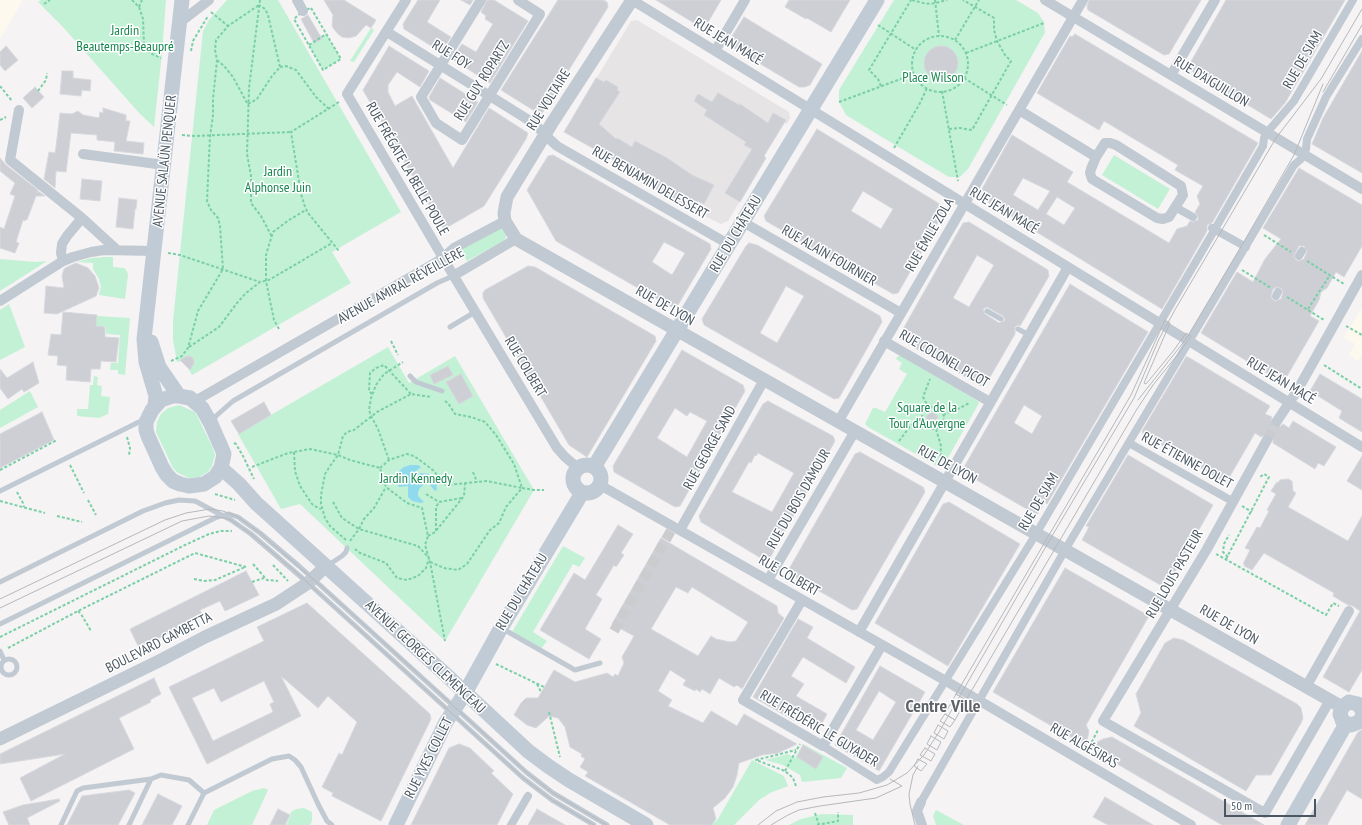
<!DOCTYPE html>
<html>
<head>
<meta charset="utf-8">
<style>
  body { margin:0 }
  #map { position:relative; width:1362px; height:825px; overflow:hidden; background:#f5f3f3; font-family:"PT Sans Narrow",sans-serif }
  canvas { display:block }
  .scale { position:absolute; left:1224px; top:799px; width:92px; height:18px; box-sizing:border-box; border:2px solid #4a5661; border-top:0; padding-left:5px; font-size:12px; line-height:14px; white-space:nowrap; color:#4a5661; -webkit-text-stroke:3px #fff; paint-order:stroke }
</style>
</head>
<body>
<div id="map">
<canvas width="1362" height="825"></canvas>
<div class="scale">50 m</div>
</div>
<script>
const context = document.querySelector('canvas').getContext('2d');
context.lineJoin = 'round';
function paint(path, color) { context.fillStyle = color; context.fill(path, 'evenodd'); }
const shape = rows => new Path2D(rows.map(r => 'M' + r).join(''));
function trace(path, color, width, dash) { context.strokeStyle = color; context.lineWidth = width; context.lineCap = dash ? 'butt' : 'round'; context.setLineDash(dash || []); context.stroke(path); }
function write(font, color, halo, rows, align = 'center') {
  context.font = font + ' "PT Sans Narrow",sans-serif'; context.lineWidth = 3; context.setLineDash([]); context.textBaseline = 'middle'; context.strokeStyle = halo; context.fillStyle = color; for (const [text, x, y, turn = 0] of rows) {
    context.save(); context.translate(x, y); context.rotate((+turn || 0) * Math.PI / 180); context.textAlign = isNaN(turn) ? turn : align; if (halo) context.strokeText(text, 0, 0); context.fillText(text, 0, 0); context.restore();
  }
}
paint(shape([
  [0,0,23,0,0,39],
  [1362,308,1362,355,1358,361,1349,355,1355,344,1344,337]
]), '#fdf9ef');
paint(shape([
  [637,20,789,112,790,118,787,124,784,123,773,142,771,141,763,155,766,158,728,221,721,224,693,210,649,185,651,181,564,132,631,21]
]), '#e6e4e5');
paint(shape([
  [41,0,166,0,162,53,154,127,140,114,63,27,38,2],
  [227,0,278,0,401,212,332,252,351,283,192,375,188,368,181,361,177,362,173,340,173,321,203,31,209,20],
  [894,0,1016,0,1038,13,1044,22,1045,33,1043,36,968,169,960,177,949,177,895,145,846,115,839,102,839,90],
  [371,28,374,30,354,62,350,61],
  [326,34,341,59,323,70,309,45],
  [1114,155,1170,189,1158,209,1102,175],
  [497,228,502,228,506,232,506,238,504,241,467,261,460,249],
  [105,257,113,257,113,267,124,268,127,271,128,275,125,299,99,295,101,287,99,279,93,269,93,263,77,262,92,258],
  [0,259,36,262,47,261,0,291],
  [9,304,25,347,0,360,0,310],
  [97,316,130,318,125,375,118,374,118,370,110,370,111,363,118,363,120,335,106,334,106,327,96,326],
  [388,347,409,383,455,356,534,490,445,641,300,504,281,509,238,434],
  [898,356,901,356,978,401,979,403,945,463,940,466,937,466,868,427,865,424,873,408,876,408,885,412,907,374,899,369,902,363,896,359],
  [94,376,98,377,97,385,102,386,101,396,110,397,108,414,99,418,77,416,77,409,88,409,90,385,93,385],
  [30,391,38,407,0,428,0,410],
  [179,405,195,412,212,446,215,455,212,466,208,472,199,477,189,478,178,473,173,468,156,432,157,422,161,414,168,408],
  [563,546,585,558,579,567,573,564,533,632,547,641,540,650,512,632],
  [803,744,847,768,841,778,802,782,800,775,783,765,765,760,788,754,795,758],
  [752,760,784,776,788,786,770,793,759,800,734,825,709,825,711,820,715,822,718,819],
  [264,788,268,790,252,825,207,825,214,810,252,791],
  [304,808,312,812,312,821,310,825,286,825,291,815,290,814,291,812,296,809],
  [936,810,964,825,936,825,933,816],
  [822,814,853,815,853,825,789,825,801,819]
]), '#c3f1d5');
paint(shape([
  [410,465,418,465,421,467,415,472,416,474,421,473,429,474,436,481,437,490,435,491,429,484,423,485,420,488,418,492,418,496,424,502,421,503,412,501,408,497,408,486,399,487,396,483,397,475,399,471,404,467]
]), '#90daee');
const building = shape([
  [324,0,344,0,376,20,371,28,366,25,356,36,349,38,342,37,338,34,333,28,332,25,333,15,324,0],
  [418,0,440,0,427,22,451,37,441,52,404,29,403,24,418,0],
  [461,0,473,0,470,5,461,0],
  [487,0,494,0,528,21,490,83,452,59,462,44,476,52,493,24,485,19,486,16,481,12,487,0],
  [558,0,603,0,607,2,608,7,541,115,501,90,558,0],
  [656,0,721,0,704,29,656,0],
  [789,0,850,0,831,32,807,18,806,19,785,7,789,0],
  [1089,0,1201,0,1169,54,1164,55,1088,10,1087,6,1089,0],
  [1226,0,1345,0,1285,103,1271,119,1190,70,1189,65,1226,0],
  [308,15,322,39,314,43,301,19,308,15],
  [744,17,822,64,810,85,805,87,799,87,727,44,744,17],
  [1075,34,1258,143,1212,223,1207,225,1207,231,1162,309,978,196,1012,135,1073,172,1067,182,1169,243,1177,229,1187,226,1190,221,1193,222,1198,220,1198,217,1195,212,1200,204,1197,196,1203,186,1175,170,1178,165,1104,121,1099,130,1037,93,1070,36,1072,37,1075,34],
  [1023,178,1050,191,1038,210,1013,195,1023,178],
  [1057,197,1075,208,1064,225,1046,214,1057,197],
  '924 63a17 17 0 1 1 34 0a17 17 0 1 1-34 0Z',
  [6,46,18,60,5,71,0,65,0,52,6,46],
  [389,46,429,71,420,87,397,72,388,85,388,92,395,106,412,96,453,168,489,108,528,133,526,139,484,206,446,228,443,228,441,226,363,90,389,46],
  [1362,51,1362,173,1312,144,1323,118,1362,51],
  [62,71,73,71,73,78,91,80,90,91,82,90,81,96,60,94,62,71],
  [440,78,478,102,466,122,430,100,429,97,440,78],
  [596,78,604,82,606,80,618,87,617,90,620,92,599,124,616,139,617,138,632,147,635,141,667,158,692,175,714,185,704,204,698,201,693,210,649,185,651,181,564,132,596,78],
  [35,87,44,97,32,108,23,98,35,87],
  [718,93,739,105,740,104,768,123,773,113,786,120,764,156,766,158,740,202,725,193,752,149,744,145,746,142,704,115,707,110,694,101,698,94,712,102,718,93],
  [103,108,126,115,126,121,130,121,126,141,144,143,143,154,114,151,115,142,97,140,97,135,71,133,66,172,56,171,55,188,44,179,49,152,55,153,56,147,60,113,72,114,78,111,83,115,99,118,100,112,103,113,103,108],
  [817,129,943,206,944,212,898,293,893,294,766,221,764,216,817,129],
  [863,191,893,209,881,229,851,211,863,191],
  [553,155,710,244,711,249,678,305,671,307,556,241,527,190,548,156,553,155],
  [664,242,685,253,672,275,652,262,664,242],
  [0,158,6,165,38,190,37,193,38,191,45,196,36,196,27,220,26,219,25,221,23,220,16,242,19,243,15,253,0,248,0,227,4,229,15,196,10,194,15,183,0,171,0,158],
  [1299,168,1362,205,1362,246,1344,277,1336,272,1327,288,1321,292,1319,300,1310,316,1319,321,1283,383,1201,333,1237,272,1253,282,1265,259,1281,239,1263,228,1299,168],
  [1299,246,1304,246,1307,251,1304,259,1299,261,1296,260,1294,256,1299,246],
  [1277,287,1282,289,1283,292,1281,299,1276,301,1272,299,1271,296,1273,289,1277,287],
  [82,179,102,181,100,201,80,199,82,179],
  [119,198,137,200,136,209,135,209,133,229,116,227,119,198],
  [969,222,1048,270,1049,276,1020,326,1018,325,1015,327,1015,334,986,384,981,386,898,338,963,223,969,222],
  [977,255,994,265,969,307,953,298,977,255],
  [987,307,1003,316,1005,319,1004,321,999,323,985,314,983,309,987,307],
  [749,243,757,245,880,316,882,322,839,398,834,399,704,325,702,319,746,246,749,243],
  [786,286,804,296,777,343,760,333,786,286],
  [76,263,88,268,95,276,99,288,96,296,57,314,44,313,46,286,64,288,62,276,64,269,67,267,76,263],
  [528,266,535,267,655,336,656,341,587,457,569,445,483,298,483,293,485,290,528,266],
  [1070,284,1148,332,1047,504,1045,502,1037,515,968,475,965,473,964,467,1070,284],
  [1024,405,1042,416,1032,434,1014,423,1024,405],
  [63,312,97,315,96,326,105,327,105,337,119,338,116,362,101,361,100,369,91,369,90,382,66,380,67,366,57,365,58,356,48,355,51,334,61,335,63,312],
  [682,350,743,385,745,391,680,506,675,507,614,472,613,466,682,350],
  [675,408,687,416,690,412,707,421,687,457,657,438,675,408],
  [187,356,192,357,194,361,194,363,190,370,180,360,187,356],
  [1186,357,1188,357,1270,406,1265,414,1272,417,1271,424,1274,427,1280,427,1283,424,1289,428,1293,421,1336,447,1324,466,1318,463,1315,469,1273,443,1273,439,1270,435,1266,434,1261,437,1255,433,1226,483,1143,434,1142,431,1186,357],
  [33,362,39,383,24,392,22,389,8,399,0,388,0,369,7,378,33,362],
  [448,366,453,375,434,384,430,375,448,366],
  [461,374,473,396,459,404,446,382,461,374],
  [1320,374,1362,399,1362,432,1339,418,1342,411,1310,391,1320,374],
  [768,401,833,436,835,441,770,558,764,560,701,522,699,516,763,404,768,401],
  [758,453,794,473,772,512,732,492,749,462,751,463,755,455,756,456,758,453],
  [264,402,271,415,239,434,231,421,264,402],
  [42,412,54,440,0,468,0,434,42,412],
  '926.5 418a5.5 5.5 0 1 1 11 0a5.5 5.5 0 1 1-11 0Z',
  [860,452,923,487,925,492,857,609,852,610,790,574,789,569,855,454,860,452],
  [1128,455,1213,505,1168,584,1162,586,1082,540,1089,527,1086,526,1128,455],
  [1362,456,1362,490,1347,481,1362,456],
  [1288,479,1292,481,1293,491,1296,493,1288,507,1348,541,1362,516,1362,670,1349,692,1323,677,1360,611,1353,606,1348,605,1333,596,1334,593,1264,553,1252,570,1244,566,1245,565,1243,564,1250,550,1245,548,1257,527,1260,528,1269,511,1267,510,1276,494,1271,491,1277,482,1278,483,1280,480,1288,479],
  [949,502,1020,544,948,666,875,623,943,504,949,502],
  [618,525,633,534,621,553,624,555,616,567,614,565,596,595,602,599,585,629,601,639,589,659,540,630,574,573,585,580,618,525],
  [661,538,777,606,778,613,784,618,742,689,737,685,734,687,719,678,710,694,702,689,700,692,696,689,695,691,683,685,686,680,670,670,658,691,672,700,668,706,703,723,711,711,737,726,744,714,797,744,778,753,762,755,739,763,737,775,733,787,725,798,713,808,716,819,711,825,670,825,585,776,588,772,580,767,585,759,581,756,582,754,570,747,565,727,558,718,549,716,536,728,527,725,514,715,521,703,526,698,538,698,554,670,575,682,607,673,613,677,615,674,618,676,624,663,622,657,634,636,612,624,661,538],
  [676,587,688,593,692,587,748,622,736,641,730,642,716,639,711,636,698,656,651,629,676,587],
  [1065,568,1149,616,1086,725,1089,731,1086,746,993,692,1065,568],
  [246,571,259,595,225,611,220,601,200,610,203,616,139,648,130,629,246,571],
  [307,603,430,714,431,719,381,821,332,796,333,793,322,787,339,753,342,755,357,722,328,696,318,708,281,676,301,716,207,764,169,687,264,641,257,627,307,603],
  [264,681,274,702,270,704,273,712,213,741,192,698,214,688,221,702,264,681],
  [798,619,813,627,807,638,855,667,846,683,803,657,791,676,804,684,796,696,827,714,819,729,797,716,795,721,753,697,798,619],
  [1174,638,1183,640,1297,704,1301,708,1303,718,1301,723,1271,775,1256,775,1246,791,1134,726,1141,713,1136,694,1165,643,1174,638],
  [880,666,925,692,879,771,835,745,880,666],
  [879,691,896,702,873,740,856,730,879,691],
  [154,678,161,694,150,700,151,702,119,718,134,749,31,801,20,778,65,754,0,764,0,754,154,678],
  [1362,730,1362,799,1347,790,1327,825,1305,825,1358,732,1362,730],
  [1112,737,1196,785,1264,825,1222,825,1088,747,1103,739,1112,737],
  [459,744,470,748,494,771,491,773,513,794,497,825,411,825,449,748,459,744],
  [803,745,823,757,816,769,797,757,803,745],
  [129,790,135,793,118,825,67,825,82,796,129,790],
  [158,794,182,806,172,825,142,825,158,794],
  [1105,797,1153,825,1108,825,1093,817,1105,797],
  [59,799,60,801,27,818,30,825,9,825,3,812,23,805,59,799],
  [278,809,290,815,285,825,270,825,278,809],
  [537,809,565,825,528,825,537,809]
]);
paint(building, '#cdcfd5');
trace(building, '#d7d9de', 1);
trace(shape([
  [1267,440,1277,421],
  [614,631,673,527]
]), '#caccce', 10, [10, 5]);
trace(shape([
  [132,0,139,7,143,19,144,44,145,47,150,53,161,58],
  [260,0,249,88,247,154,251,176,251,203,261,216,272,237],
  [912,0,923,3,931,4,947,0],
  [935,0,939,36],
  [44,4,50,0],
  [139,7,142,0],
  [311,8,341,59,323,70,294,19,303,11,311,8],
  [211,12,228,26],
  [878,25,916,50],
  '912 64a28 28 0 1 1 56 0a28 28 0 1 1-56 0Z',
  [955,40,979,0],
  [309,45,326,34],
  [191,51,193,41,208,16],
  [966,53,1044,23],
  [217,60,224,66,233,77,247,103],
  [280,67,286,66,296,70,316,97,329,109],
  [964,78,1007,105],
  [0,86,12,101],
  [881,86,878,79,869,70,911,0],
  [38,91,46,80,47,73],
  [942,91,958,181],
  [339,102,291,132,301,194,305,207,308,213,339,251],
  [839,102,914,74],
  [248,104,257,99,272,76,280,67,268,15,265,9,259,5],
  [0,120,6,117],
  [949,129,960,128,972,130,1011,61,1005,55,997,41,994,30,994,18,963,0],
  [182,135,194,136,291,132],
  [894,148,920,103,927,88],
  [1264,235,1291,252],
  [168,253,180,255,260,282],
  [1307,261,1344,284],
  [1242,270,1271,288],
  [1287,297,1324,320],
  [1308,309,1330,275],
  [1346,326,1362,335],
  [279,329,274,320,266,281,266,255,273,232,289,220,306,210],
  [391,341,398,355],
  [189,347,219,327,237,303,246,293,260,282,269,280,332,243],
  [171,361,182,356,188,348,198,311,223,269,220,226,218,218,211,210,207,201,210,136,213,116,213,99,217,60,215,50,216,40,228,26,259,5],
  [1324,365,1362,389],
  [372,394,369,391,370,373,376,368,384,365,411,394],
  '922 418a11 11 0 1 1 22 0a11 11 0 1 1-22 0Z',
  [929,408,923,397,930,379],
  [943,415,960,408,969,403],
  [936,429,941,446,940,465],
  [127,437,130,448,129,455],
  [899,441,911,425,923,422],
  [234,443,236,444,243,456,254,479],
  [294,452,295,471,300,486,312,504,318,508,321,509],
  [389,460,378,429,371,416,369,410,371,398,376,385,384,374,403,362],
  [70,465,84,493],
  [252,467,288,453,310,449,338,455,350,460,380,468,386,487,407,503,422,508,428,536,425,545,430,562,445,641],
  [380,468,389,460,407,454,414,456,421,461,434,471,443,483,447,485,487,481,522,488,514,464,496,435,485,422,471,417,455,414,448,403,443,400],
  [0,470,57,440],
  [473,472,477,482],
  [17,492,23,503,24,507],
  [215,494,235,500],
  [426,494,439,502],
  [88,500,96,515],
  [0,501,45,513],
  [333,502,342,518,359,529,418,546,429,558,426,568,418,576,407,580,397,578,386,563,360,553,355,549],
  [1242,506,1252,512],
  [57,516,82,522],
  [436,531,436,507,439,502,462,498],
  [428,536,435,532,464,496,465,484],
  [346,540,330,526,325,518,321,504,321,495,325,474,330,466,338,455,343,436,347,432,354,430,377,412,411,394,431,397],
  [350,541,359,529,364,519,374,508,386,487],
  [1216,554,1326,615,1333,603,1339,606],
  [1228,557,1223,552,1224,544,1229,535],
  [1226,559,1269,477,1264,474,1260,477],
  [430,562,444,568,458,570,467,564,490,530,499,523,506,507,522,488,534,490,544,490],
  [253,564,267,580,278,581],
  [273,565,288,581],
  [194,579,205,581,215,580,245,567],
  [252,582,264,578],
  [78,611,81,614,91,631],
  [0,637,185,545,209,534,221,531,232,531],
  [8,648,78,611,195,553,246,567],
  [496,664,544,687],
  [537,684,541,692],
  [549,712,560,757],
  [1087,751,1098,730],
  [785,771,800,744],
  [796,786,793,778,785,771,756,760,796,750],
  [815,813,819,825],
  [817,825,838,821,838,812]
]), '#7ad0a6', 2, [3, 2]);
trace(shape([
  [987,311,1001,319],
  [450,327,475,312],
  [1018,329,1029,335],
  [410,376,416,382,442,391],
  [213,421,216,416,233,401,437,283,453,276],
  [0,491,143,420],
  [327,566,342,556,346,552,347,548],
  [0,582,143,511,165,503,179,500,195,501,231,520,251,534,308,583,523,778,552,800,594,825],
  [0,624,217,517,229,514,238,517,260,533,299,566,526,772,553,793,607,825],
  [503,629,575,670,600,663],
  [0,651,4,660],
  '1 667a8 8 0 1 1 16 0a8 8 0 1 1-16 0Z',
  [61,825,77,791,83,788,151,779,161,775,189,780,204,793],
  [129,825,151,779],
  [188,825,204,793,272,759,289,756,295,760,301,767,318,804,327,821,332,825]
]), '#c1cad2', 5);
trace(shape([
  [1270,129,1294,101,1353,0],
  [1306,149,1307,139,1326,97,1362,39],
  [1175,207,1193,217],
  [1212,228,1246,247],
  [1299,256,1302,251],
  [1276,296,1278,292],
  [1129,443,1232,501],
  [823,746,877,780,883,777,889,772,1036,534,1215,229,1263,146,1264,138],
  [921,802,1065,550,1294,165,1301,159],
  [511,825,528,796]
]), '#c1cad2', 8);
trace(shape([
  [297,0,303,11],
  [406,0,347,94,452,273,557,448,565,457,578,468],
  [481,0,421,97,436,123,462,140,540,14,518,0],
  [632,0,1362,447],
  [1045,0,1362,189],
  [179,23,209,0],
  [387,32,535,124,545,135,557,146,730,245],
  [715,51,745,0],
  [1171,75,1215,0],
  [19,110,10,160,82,218,117,250],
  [1019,110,1096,157],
  [1105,143,1110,143,1116,145,1181,186,1183,195,1169,217,1163,219,1157,218,1092,179,1090,173,1091,169,1096,157,1105,143],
  [83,154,164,165],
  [743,222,901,313],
  [63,261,61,253,62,244,67,236,82,218],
  [453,276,516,239],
  [0,301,63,261,73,257,91,252,104,250,154,251],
  [884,341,990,402],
  [195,401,428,267,443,258,454,248,505,221],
  [1277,421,1297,391,1362,275],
  [838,422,1083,0],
  [1267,440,1207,549,1103,721,1265,813,1330,700],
  [600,485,946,681,1191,825],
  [680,530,764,380],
  [768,580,855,431],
  [802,600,743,700,823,746,882,645],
  [859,632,1068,267],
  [1306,687,1349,611],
  [921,802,917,811,922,825]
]), '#c1cad2', 10);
trace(shape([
  [632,0,552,123,507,197,504,213,505,221,516,239,1342,707],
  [0,739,161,660,205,637,276,604,308,583,326,566]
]), '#c1cad2', 13);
trace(shape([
  [151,342,159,367,179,396],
  [173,396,179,396,190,398,202,408,211,424,222,449,224,454,221,468,215,477,204,484,189,486,180,484,173,481,167,475,162,467,148,436,146,430,146,422,152,410,161,400,173,396],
  [155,405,156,396,146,362,144,339,182,0],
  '573 479a14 14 0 1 1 28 0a14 14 0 1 1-28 0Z',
  [594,467,877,0],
  [221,468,239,484,256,503,443,672,528,751,548,766,569,780,646,825],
  [1362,710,1358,704,1349,702,1342,707,1340,714,1343,722,1351,725,1359,722,1362,717],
  [396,825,446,722,465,693,501,628,582,493],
  [1288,825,1346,724]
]), '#c1cbd6', 15);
trace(shape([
  [1323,92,1362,25],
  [1165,320,1170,323,1144,383,1146,384,1174,350,1186,333,1191,336,1179,353,1153,385,1137,409,966,700,956,694,1131,395,1165,320],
  [1138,400,1186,339,1242,245,1294,155,1323,84],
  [0,599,165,520,186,513,210,509,223,511,238,517,260,533,328,592,526,772,553,793,607,825],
  [0,608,182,521,209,516,225,518,231,520,251,534,298,574,523,778,552,800,594,825],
  [956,694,966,700,955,720,945,714,956,694],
  [945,714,955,720,950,727,940,721,945,714],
  [938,725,948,731,944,739,934,733,938,725],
  [931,736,941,742,937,750,927,744,931,736],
  [925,748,935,754,931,761,920,755,925,748],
  [918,759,927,764,921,771,914,766,918,759],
  [758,825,776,811,797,802,823,797,859,793,887,785,907,773,924,755,939,732,1052,536,1134,398,1159,339,1176,308,1276,138,1321,79,1362,9],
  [771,825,788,815,799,810,820,806,876,798,902,786,890,779],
  [915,825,910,804,909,794,913,775,918,766]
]), '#b5b8bd', 1);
write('14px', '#17864f', '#fff', [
  ["Jardin",125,31],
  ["Beautemps-Beaupré",125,47],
  ["Place Wilson",933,78],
  ["Jardin",278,172],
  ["Alphonse Juin",278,188],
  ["Square de la",927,408],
  ["Tour d'Auvergne",927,424],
  ["Jardin Kennedy",416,479]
]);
write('14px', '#4a5661', '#fff', [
  ["RUE JEAN MACÉ",728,42,31],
  ["RUE FOY",451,55,32],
  ["RUE DE SIAM",1303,60,-60],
  ["RUE GUY ROPARTZ",482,81,-58],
  ["RUE D'AIGUILLON",1211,82,31],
  ["RUE VOLTAIRE",549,100,-58],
  ["AVENUE SALAÜN PENQUER",165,161,-84],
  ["RUE FRÉGATE LA BELLE POULE",407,169,60],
  ["RUE BENJAMIN DELESSERT",650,183,30],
  ["RUE JEAN MACÉ",1004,211,31],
  ["RUE DU CHÂTEAU",736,234,-59],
  ["RUE ÉMILE ZOLA",930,235,-60],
  ["RUE ALAIN FOURNIER",829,256,30],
  ["AVENUE AMIRAL RÉVEILLÈRE",401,286,-29],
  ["RUE DE LYON",665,306,30],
  ["RUE COLONEL PICOT",944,359,30],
  ["RUE COLBERT",525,367,59],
  ["RUE JEAN MACÉ",1281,381,31],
  ["RUE GEORGE SAND",710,448,-61],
  ["RUE ÉTIENNE DOLET",1187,461,29],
  ["RUE DE LYON",947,465,29],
  ["RUE DU BOIS D'AMOUR",799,499,-60],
  ["RUE DE SIAM",1039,502,-59],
  ["RUE LOUIS PASTEUR",1175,574,-60],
  ["RUE COLBERT",789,576,30],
  ["RUE DU CHÂTEAU",522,592,-59],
  ["RUE DE LYON",1229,625,30],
  ["BOULEVARD GAMBETTA",159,643,-27],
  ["AVENUE GEORGES CLEMENCEAU",425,657,43],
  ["RUE FRÉDÉRIC LE GUYADER",819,729,31],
  ["RUE ALGÉSIRAS",1084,746,30],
  ["RUE YVES COLLET",429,758,-63]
]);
write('bold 18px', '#5f6368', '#fff', [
  ["Centre Ville",943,707]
]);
</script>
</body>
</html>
